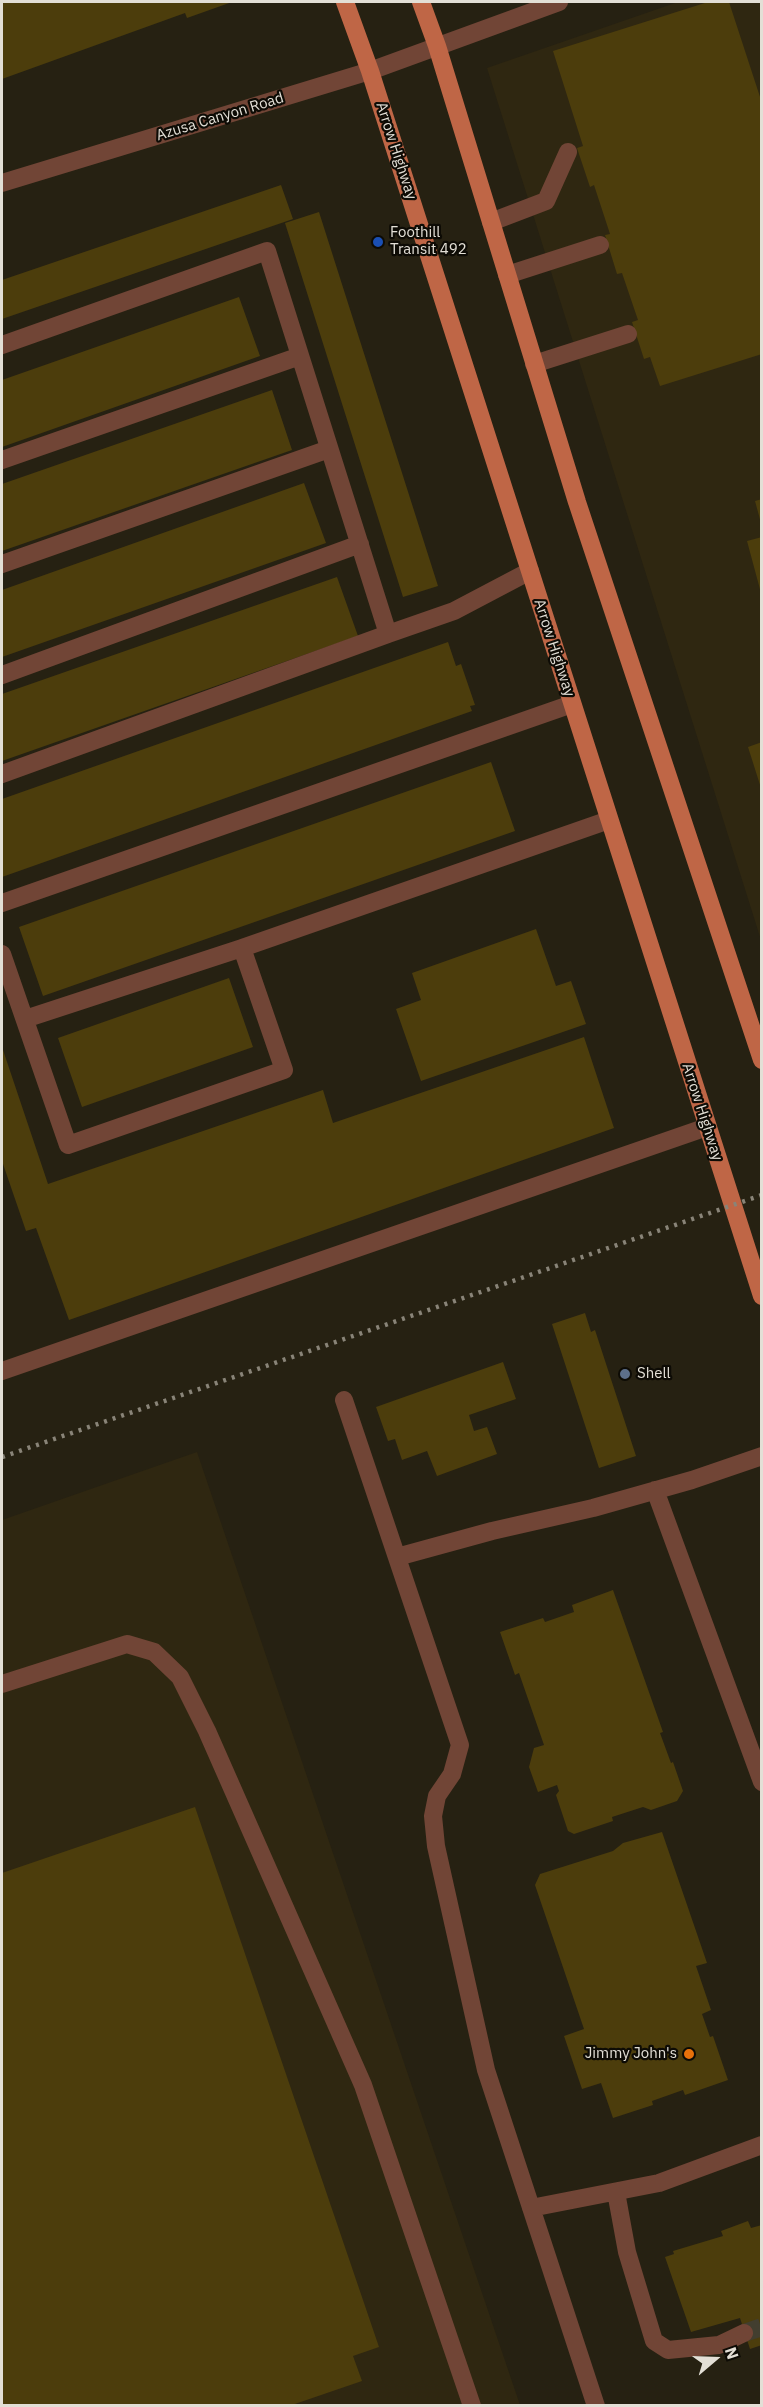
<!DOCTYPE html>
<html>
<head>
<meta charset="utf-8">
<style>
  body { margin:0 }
  #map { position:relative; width:763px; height:2407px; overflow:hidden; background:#262112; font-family:"IBM Plex Sans",sans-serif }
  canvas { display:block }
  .frame { position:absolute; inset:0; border:3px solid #e3dfd6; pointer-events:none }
  .north { position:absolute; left:685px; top:2329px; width:60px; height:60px; -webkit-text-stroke:4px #0d0b05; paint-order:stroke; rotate:71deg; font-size:16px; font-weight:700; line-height:24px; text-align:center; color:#e3dfd6 }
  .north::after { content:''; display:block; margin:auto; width:21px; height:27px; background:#e3dfd6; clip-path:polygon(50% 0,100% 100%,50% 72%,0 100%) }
</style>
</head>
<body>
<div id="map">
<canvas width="763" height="2407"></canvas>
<div class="frame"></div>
<div class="north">N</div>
</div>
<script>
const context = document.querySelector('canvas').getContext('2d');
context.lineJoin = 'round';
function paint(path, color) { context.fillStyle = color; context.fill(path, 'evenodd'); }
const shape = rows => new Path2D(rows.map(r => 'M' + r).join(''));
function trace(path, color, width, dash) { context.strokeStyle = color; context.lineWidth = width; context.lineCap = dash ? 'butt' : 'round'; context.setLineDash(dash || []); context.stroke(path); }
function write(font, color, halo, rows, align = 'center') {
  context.font = font + ' "IBM Plex Sans",sans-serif'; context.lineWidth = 4.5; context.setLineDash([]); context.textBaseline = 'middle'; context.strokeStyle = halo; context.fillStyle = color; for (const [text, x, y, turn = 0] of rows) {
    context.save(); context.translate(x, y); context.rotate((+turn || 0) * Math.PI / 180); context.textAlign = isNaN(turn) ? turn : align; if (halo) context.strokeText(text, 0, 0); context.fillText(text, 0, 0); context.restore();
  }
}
paint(shape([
  [678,2,761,2,761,940,487,68],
  [197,1452,520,2405,2,2405,2,1520]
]), '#2f2711');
paint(shape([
  [2,2,232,2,187,18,185,13,2,79],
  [708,2,729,2,762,103,762,354,660,386,650,357,644,359,632,322,638,320,622,273,617,274,605,235,610,234,594,185,590,187,577,148,583,146,553,51],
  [281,185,293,219,2,319,2,280],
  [319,212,438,586,403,597,285,223],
  [239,297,260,356,2,447,2,380],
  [272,390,292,450,2,551,2,484],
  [304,483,326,543,2,657,2,590],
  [762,499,762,523,761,523,755,501],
  [762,537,762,593,761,593,747,541],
  [337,577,358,636,2,761,2,694],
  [448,642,456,666,461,664,475,705,470,706,472,711,2,877,2,799],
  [762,742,762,788,761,788,748,747],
  [491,762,515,831,43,996,19,927],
  [536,929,556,986,571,981,586,1024,421,1081,396,1009,421,1000,412,973],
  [229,978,253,1047,82,1107,58,1038],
  [584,1037,614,1128,69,1320,36,1228,26,1231,2,1161,2,1047,48,1184,323,1090,333,1123],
  [585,1313,591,1332,595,1330,636,1456,599,1468,552,1324],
  [503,1362,516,1399,469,1415,474,1431,487,1427,497,1454,437,1476,427,1451,402,1460,395,1439,388,1441,376,1407],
  [613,1590,663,1732,660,1733,671,1763,673,1762,683,1791,677,1801,651,1810,643,1807,612,1817,613,1821,574,1834,568,1831,556,1795,559,1791,557,1785,538,1792,529,1767,534,1748,544,1745,519,1673,515,1675,500,1632,543,1618,545,1622,574,1612,572,1605],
  [195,1807,379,2347,353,2356,362,2381,289,2406,2,2406,2,1873],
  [662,1832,707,1963,696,1966,711,2010,702,2014,710,2037,713,2036,728,2080,685,2095,683,2090,652,2101,653,2105,613,2118,601,2083,582,2089,564,2036,584,2029,535,1885,540,1874,613,1851,623,1843],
  [748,2221,751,2228,762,2225,762,2345,750,2349,740,2318,691,2332,665,2257,674,2254,673,2251,723,2236,721,2231]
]), '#4c3d0c');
trace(shape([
  [744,2333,762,2327]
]), '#423e2f', 18, [18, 9]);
trace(shape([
  [2,183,370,71,559,2],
  [491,222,546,201,568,152],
  [507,275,600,245],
  [2,345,267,251,388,634,454,611,530,571],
  [534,364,628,334],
  [2,460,300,356],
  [2,564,329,449],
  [2,675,360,544],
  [2,774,388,634],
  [2,903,572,704],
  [2,954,68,1145,284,1070,242,948,609,820],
  [25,1019,242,948],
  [2,1371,707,1127],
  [344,1400,460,1745,452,1774,437,1796,433,1816,436,1846,486,2070,596,2406],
  [655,1490,762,1782],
  [397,1557,492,1531,593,1508,692,1480,762,1456],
  [2,1684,127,1644,154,1652,180,1677,207,1731,363,2085,472,2406],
  [616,2192,627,2252,654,2341,668,2350,719,2345,744,2333],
  [531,2208,659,2183,762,2145]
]), '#714536', 18);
trace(shape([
  [345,2,370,71,762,1296],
  [421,2,437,46,577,502,762,1060]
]), '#bf6646', 18);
trace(shape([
  [2,1457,762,1195]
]), '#898478', 4.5, [3, 6]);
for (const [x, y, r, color] of [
  [378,242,6,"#1a4fb4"],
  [625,1374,6,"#5c6f8a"],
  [689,2054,6,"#e8710a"]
]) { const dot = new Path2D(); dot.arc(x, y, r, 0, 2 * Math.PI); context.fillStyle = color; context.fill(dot); trace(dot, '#0d0b05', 2); }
write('15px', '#e3dfd6', '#0d0b05', [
  ["Azusa Canyon Road",220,117,-17],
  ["Arrow Highway",396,151,72],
  ["Arrow Highway",554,648,72],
  ["Arrow Highway",702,1112,72]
]);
write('15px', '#e3dfd6', '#0d0b05', [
  ["Foothill",390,233],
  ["Transit 492",390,250],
  ["Shell",637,1374],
  ["Jimmy John's",677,2054,"right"]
], 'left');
</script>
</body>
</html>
